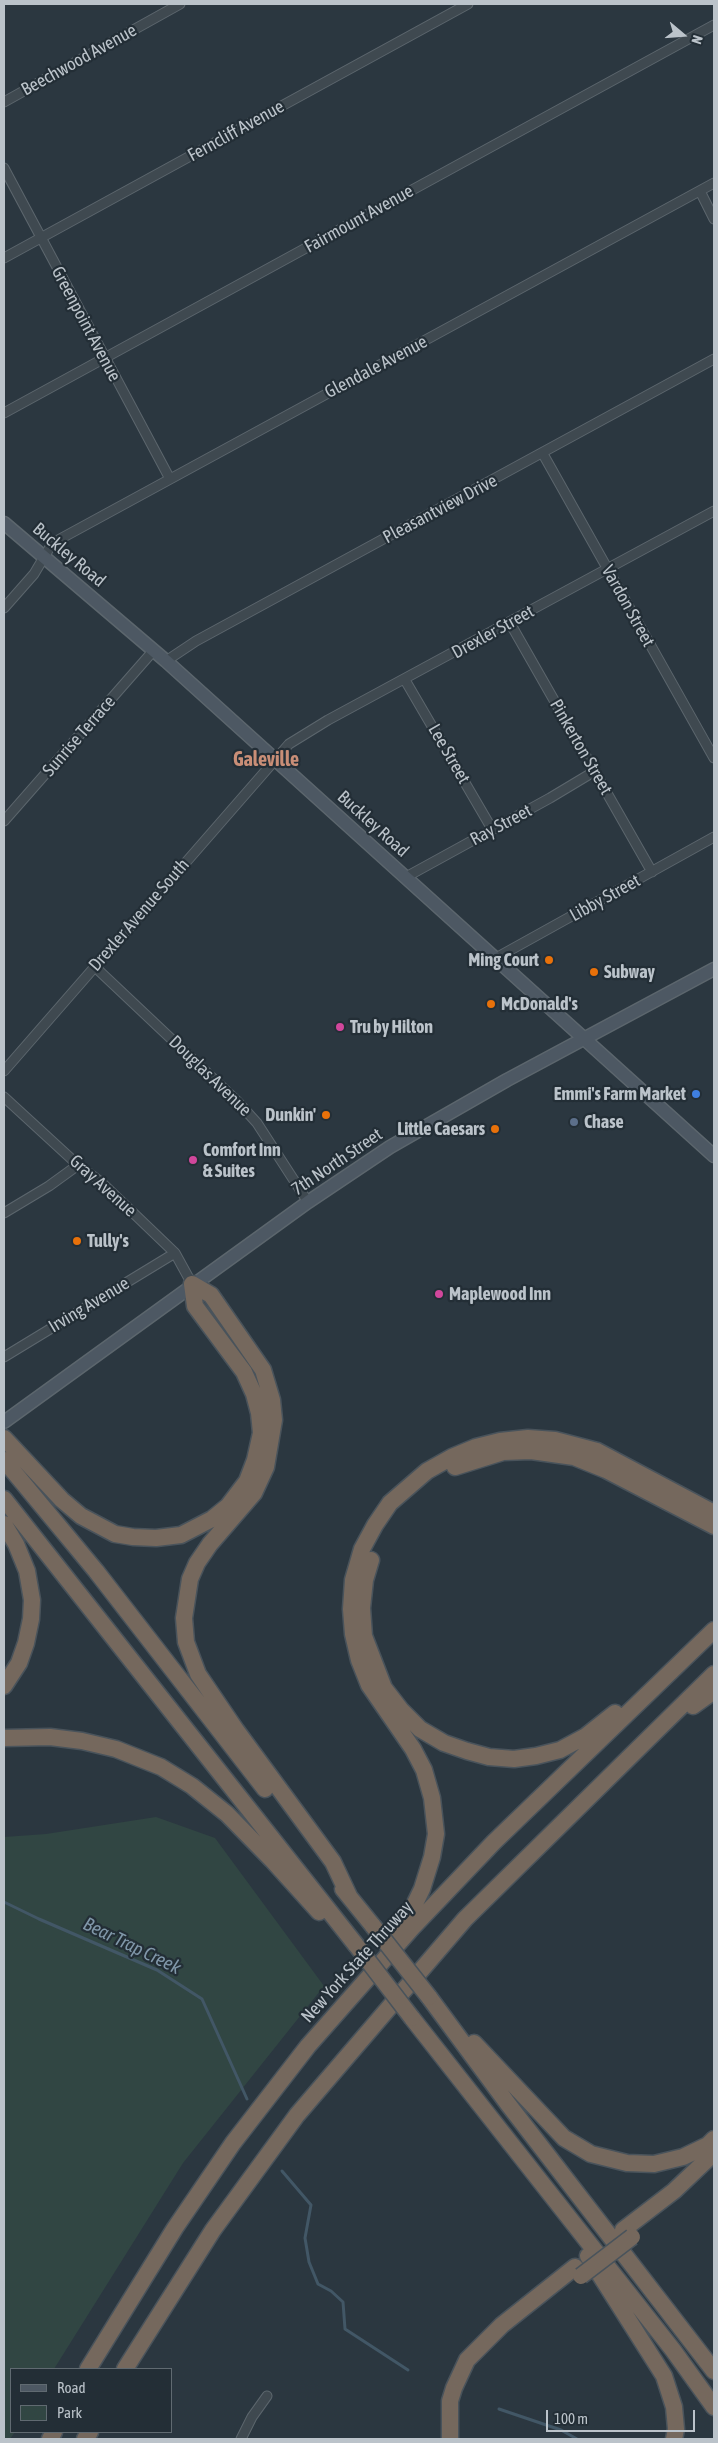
<!DOCTYPE html>
<html>
<head>
<meta charset="utf-8">
<style>
  body { margin:0 }
  #map { position:relative; width:718px; height:2443px; overflow:hidden; background:#2b3740; font-family:"Asap Condensed",sans-serif }
  canvas { display:block }
  .frame { position:absolute; inset:0; border:5px solid #bbc3ca; pointer-events:none }
  .legend { position:absolute; left:10px; top:2368px; width:162px; height:65px; box-sizing:border-box; background:#232e36; border:1px solid #606a71; margin:0; padding:6px 9px; list-style:none; font-size:15px; color:#bbc3ca }
  .legend li { display:flex; align-items:center; gap:10px; height:25px }
  .legend b { width:25px; border:1px solid #606a71 }
  .north { position:absolute; left:658px; top:10px; width:50px; height:50px; -webkit-text-stroke:4px #232e36; paint-order:stroke; rotate:108deg; font-size:14px; font-weight:700; line-height:20px; text-align:center; color:#bbc3ca }
  .north::after { content:''; display:block; margin:auto; width:18px; height:22px; background:#bbc3ca; clip-path:polygon(50% 0,100% 100%,50% 72%,0 100%) }
  .scale { position:absolute; left:546px; top:2410px; width:149px; height:22px; box-sizing:border-box; border:2px solid #bbc3ca; border-top:0; padding-left:6px; font-size:15px; line-height:18px; white-space:nowrap; color:#bbc3ca; -webkit-text-stroke:4px #232e36; paint-order:stroke }
</style>
</head>
<body>
<div id="map">
<canvas width="718" height="2443"></canvas>
<div class="frame"></div>
<ul class="legend">
<li><b style="height:6px;background:#4d5863"></b>Road</li>
<li><b style="height:14px;background:#314643"></b>Park</li>
</ul>
<div class="north">N</div>
<div class="scale">100 m</div>
</div>
<script>
const context = document.querySelector('canvas').getContext('2d');
context.lineJoin = 'round';
function paint(path, color) { context.fillStyle = color; context.fill(path, 'evenodd'); }
const shape = rows => new Path2D(rows.map(r => 'M' + r).join(''));
function trace(path, color, width, dash) { context.strokeStyle = color; context.lineWidth = width; context.lineCap = dash ? 'butt' : 'round'; context.setLineDash(dash || []); context.stroke(path); }
function write(font, color, halo, rows, align = 'center') {
  context.font = font + ' "Asap Condensed",sans-serif'; context.lineWidth = 4.5; context.setLineDash([]); context.textBaseline = 'middle'; context.strokeStyle = halo; context.fillStyle = color; for (const [text, x, y, turn = 0] of rows) {
    context.save(); context.translate(x, y); context.rotate((+turn || 0) * Math.PI / 180); context.textAlign = isNaN(turn) ? turn : align; if (halo) context.strokeText(text, 0, 0); context.fillText(text, 0, 0); context.restore();
  }
}
paint(shape([
  [156,1817,215,1838,324,1986,183,2163,54,2369,11,2369,11,2432,15,2432,10,2439,4,2439,4,1837,46,1834]
]), '#314643');
trace(shape([
  [4,1902,39,1919,157,1970,202,1999,247,2099],
  [282,2171,311,2205,305,2238,309,2262,318,2284,331,2291,343,2302,345,2329,408,2370],
  [499,2409,561,2430,577,2439]
]), '#425766', 3);
const street = shape([
  [4,102,180,4],
  [4,168,170,479],
  [700,191,714,219],
  [4,258,468,4],
  [4,413,714,25],
  [543,454,714,758],
  [4,608,34,574,50,547,60,539,714,183],
  [510,623,652,872],
  [166,661,196,641,714,359],
  [405,680,492,829],
  [4,821,154,650],
  [406,877,550,798,595,771],
  [496,958,714,837],
  [94,966,237,1101,257,1123,308,1202],
  [4,1071,289,744,328,720,714,511],
  [4,1097,78,1165,102,1183,175,1253,192,1284],
  [4,1213,49,1186,78,1165],
  [4,1357,175,1253],
  [241,2439,252,2417,267,2396]
]);
const secondary = shape([
  [4,523,166,661,714,1156],
  [4,1422,308,1202,390,1147,507,1080,714,969]
]);
const highway = shape([
  [192,1284,211,1295,263,1370,272,1400,274,1420,266,1467,254,1493,210,1544,197,1563,190,1579,184,1618,186,1642,198,1674,236,1730,333,1862,349,1896],
  [4,1438,62,1500,81,1516,115,1534,133,1537,156,1538,181,1535,212,1519,228,1506,247,1481,255,1460,261,1433,259,1413,254,1394,244,1372,195,1306,192,1284],
  [4,1460,96,1571,265,1789],
  [455,1467,503,1452,531,1451,574,1457,606,1470,714,1526],
  [4,1499,356,1945],
  [4,1524,16,1544,27,1571,32,1600,31,1619,26,1643,19,1663,4,1686],
  [371,1560,365,1580,362,1608,364,1636,384,1688,401,1710,420,1729,444,1743,467,1751,489,1757,514,1759,536,1756,560,1750,586,1736,615,1713],
  [693,1706,714,1691],
  [4,1738,50,1737,82,1741,116,1749,161,1767,192,1786,227,1814,272,1860,319,1912],
  [343,1889,373,1926],
  [398,1931,407,1920,422,1889,432,1857,436,1834,432,1798,424,1770,413,1749,369,1685,359,1660,353,1634,351,1609,353,1580,362,1549,375,1525,390,1503,427,1471,452,1457,476,1447,500,1441,528,1438,555,1440,597,1451,714,1513],
  [429,1997,508,2104,714,2371],
  [412,2018,673,2350,714,2407],
  [474,2043,564,2138,591,2154,627,2163,654,2164,683,2157,708,2145,714,2139],
  [623,2230,674,2191,714,2153],
  [588,2256,664,2376,674,2407,676,2429,674,2439],
  [88,2369,175,2228,233,2143,308,2046,412,1928,494,1842,714,1630],
  [125,2369,213,2230,297,2115,465,1919,714,1674],
  [50,2439,54,2432],
  [85,2439,90,2432],
  [450,2439,450,2401,454,2388,467,2360,502,2325,575,2267]
]);
trace(street, '#5c666d', 11);
trace(secondary, '#5c666d', 15);
trace(highway, '#49535b', 19);
trace(street, '#3f4950', 9);
trace(secondary, '#4d5863', 12);
trace(highway, '#75685d', 16);
const highwayBridge = shape([
  [373,1926,429,1997],
  [356,1945,412,2018],
  [581,2276,632,2237]
]);
trace(highwayBridge, '#49535b', 19, []);
trace(highwayBridge, '#75685d', 16);
for (const [x, y, r, color] of [
  [549,960,5,"#e8710a"],
  [594,972,5,"#e8710a"],
  [491,1004,5,"#e8710a"],
  [340,1027,5,"#d1479c"],
  [696,1094,5,"#3f7fe0"],
  [326,1115,5,"#e8710a"],
  [574,1122,5,"#5c6f8a"],
  [495,1129,5,"#e8710a"],
  [193,1160,5,"#d1479c"],
  [77,1241,5,"#e8710a"],
  [439,1294,5,"#d1479c"]
]) { const dot = new Path2D(); dot.arc(x, y, r, 0, 2 * Math.PI); context.fillStyle = color; context.fill(dot); trace(dot, '#232e36', 2); }
write('18px', '#bbc3ca', '#232e36', [
  ["Beechwood Avenue",79,60,-29],
  ["Ferncliff Avenue",236,131,-29],
  ["Fairmount Avenue",359,219,-29],
  ["Greenpoint Avenue",86,324,62],
  ["Glendale Avenue",376,367,-28],
  ["Pleasantview Drive",440,509,-28],
  ["Buckley Road",69,555,40],
  ["Vardon Street",628,606,61],
  ["Drexler Street",493,632,-29],
  ["Sunrise Terrace",79,736,-49],
  ["Pinkerton Street",581,747,60],
  ["Lee Street",449,754,60],
  ["Buckley Road",373,824,42],
  ["Ray Street",501,825,-28],
  ["Libby Street",605,898,-29],
  ["Drexler Avenue South",139,915,-49],
  ["Douglas Avenue",210,1076,44],
  ["7th North Street",337,1162,-34],
  ["Gray Avenue",103,1186,42],
  ["Irving Avenue",89,1305,-31],
  ["New York State Thruway",357,1962,-48]
]);
write('bold 18px', '#bbc3ca', '#232e36', [
  ["Ming Court",539,960,"right"],
  ["Subway",604,972],
  ["McDonald's",501,1004],
  ["Tru by Hilton",350,1027],
  ["Emmi's Farm Market",686,1094,"right"],
  ["Dunkin'",316,1115,"right"],
  ["Chase",584,1122],
  ["Little Caesars",485,1129,"right"],
  ["Comfort Inn",203,1150],
  ["& Suites",203,1171],
  ["Tully's",87,1241],
  ["Maplewood Inn",449,1294]
], 'left');
write('italic 19px', '#8097a9', '#232e36', [
  ["Bear Trap Creek",132,1946,26]
]);
write('bold 20px', '#c98e77', '#232e36', [
  ["Galeville",266,760]
]);
</script>
</body>
</html>
